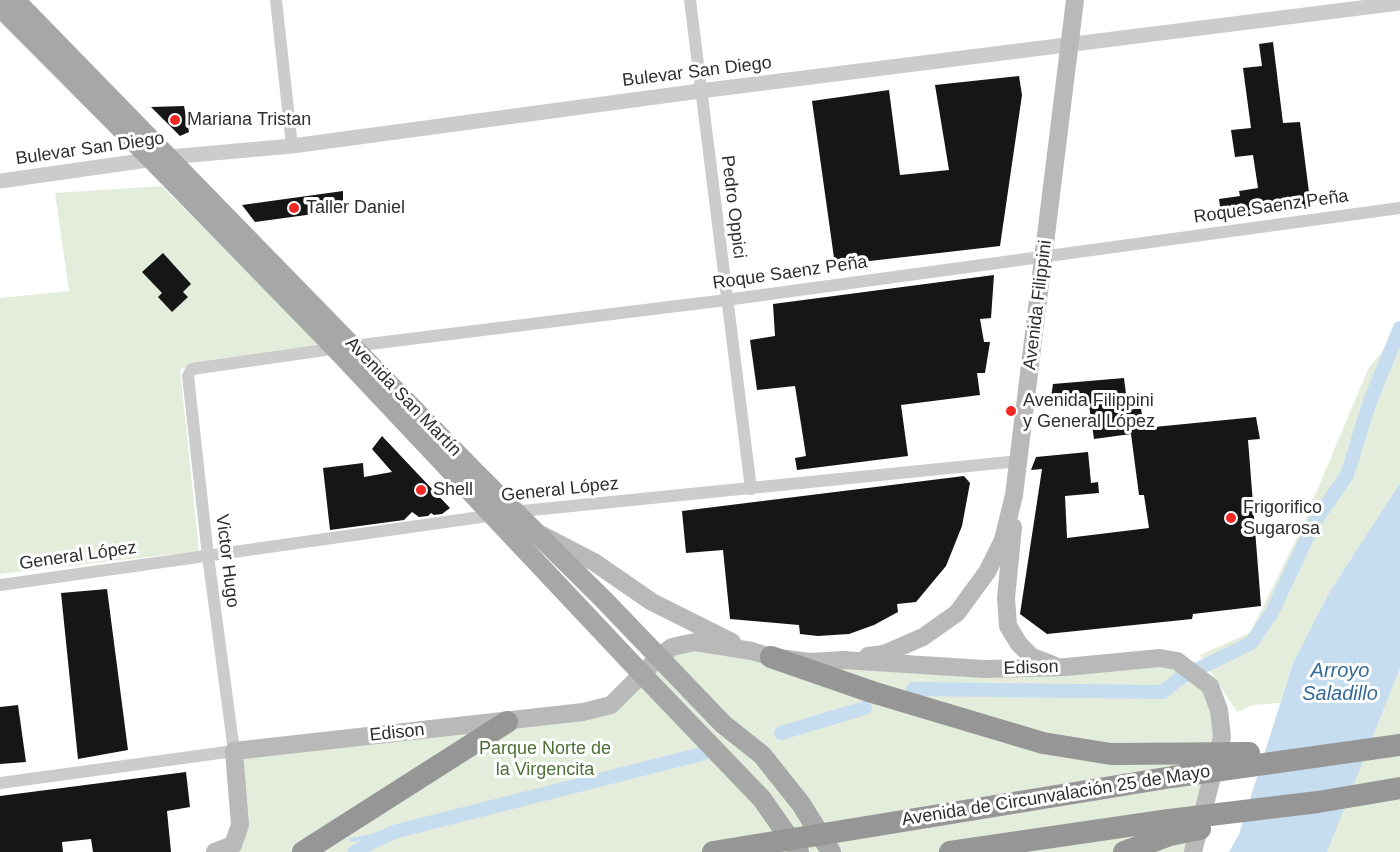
<!DOCTYPE html>
<html>
<head>
<meta charset="utf-8">
<style>
  body { margin:0 }
  canvas { display:block; background:#fff }
</style>
</head>
<body>
<canvas width="1400" height="852"></canvas>
<script>
const context = document.querySelector('canvas').getContext('2d');
context.lineJoin = 'round';
function paint(path, color) { context.fillStyle = color; context.fill(path, 'evenodd'); }
const shape = rows => new Path2D(rows.map(r => 'M' + r).join(''));
function trace(path, color, width, dash) { context.strokeStyle = color; context.lineWidth = width; context.lineCap = dash ? 'butt' : 'round'; context.setLineDash(dash || []); context.stroke(path); }
function write(font, color, halo, rows, align = 'center') {
  context.font = font + ' Arial,sans-serif'; context.lineWidth = 6; context.setLineDash([]); context.textBaseline = 'middle'; context.strokeStyle = halo; context.fillStyle = color; for (const [text, x, y, turn = 0] of rows) {
    context.save(); context.translate(x, y); context.rotate((+turn || 0) * Math.PI / 180); context.textAlign = isNaN(turn) ? turn : align; if (halo) context.strokeText(text, 0, 0); context.fillText(text, 0, 0); context.restore();
  }
}
paint(shape([
  [162,186,320,345,180,369,199,551,0,574,0,298,69,291,55,193],
  [1400,332,1400,483,1329,593,1293,663,1280,703,1253,705,1237,712,1200,655,1250,633,1297,538,1369,367],
  [672,647,810,662,1177,661,1219,710,1193,852,215,852,233,845,234,751,611,705],
  [1400,668,1400,852,1327,852,1339,821]
]), '#e4eddc');
paint(shape([
  [1400,483,1400,668,1327,852,1229,852,1239,834,1293,663,1329,593]
]), '#c6dcef');
trace(shape([
  [351,840,397,831]
]), '#c6dcef', 4);
trace(shape([
  [913,689,1163,692,1180,678,1251,643,1271,614,1315,521,1347,475,1370,401,1400,328],
  [781,733,865,708],
  [355,852,372,842,397,831,702,754]
]), '#c6dcef', 14);
paint(shape([
  [1273,42,1283,123,1300,122,1311,208,1241,217,1241,211,1221,214,1219,199,1240,196,1239,191,1258,188,1253,155,1235,157,1231,130,1251,128,1243,68,1262,66,1259,44],
  [1019,76,1022,95,1000,246,835,265,812,101,889,90,900,175,949,170,935,85],
  [184,106,189,132,180,136,151,107],
  [343,191,343,210,255,222,242,205],
  [163,253,191,284,183,292,188,297,172,312,158,297,162,293,142,272],
  [994,275,991,318,980,319,984,342,990,342,985,373,977,373,980,395,901,405,908,456,797,470,795,458,806,456,795,386,757,390,750,340,775,336,773,304],
  [1124,378,1128,410,1141,408,1143,421,1153,419,1154,427,1256,417,1260,439,1248,440,1261,606,1193,614,1192,619,1047,634,1020,614,1042,469,1031,470,1036,457,1088,452,1091,483,1098,482,1099,493,1065,496,1067,538,1149,528,1144,495,1139,495,1131,434,1094,439,1088,398,1050,404,1053,384],
  [382,436,450,508,442,514,434,515,431,513,428,516,419,517,412,512,404,520,330,530,323,468,363,463,364,477,392,472,372,449],
  [964,476,970,483,962,526,946,566,916,602,897,604,898,612,874,625,849,634,818,636,800,634,799,625,730,619,723,550,686,553,682,511],
  [107,589,128,750,78,759,61,593],
  [18,705,26,762,0,764,0,707],
  [186,772,190,807,167,811,171,852,93,852,91,839,62,842,63,852,0,852,0,796]
]), '#161616');
trace(shape([
  [276,0,292,146],
  [690,0,751,489],
  [512,512,1019,461],
  [0,585,495,515],
  [0,783,234,751,208,556,188,376,192,369,353,346,726,300,1400,208]
]), '#ccc', 12);
trace(shape([
  [0,181,169,157,292,146,700,91,1400,3]
]), '#ccc', 15);
trace(shape([
  [1013,527,1006,598,1008,626,1019,644,1032,657,1053,665],
  [542,535,594,562,652,602,732,642],
  [868,656,884,654,923,637,957,613,987,572,1003,540,1014,495,1075,0],
  [215,852,233,845,240,825,234,751,583,712,611,705,659,657,672,647,695,642,752,651,771,657,810,662,843,660,984,669,1066,667,1160,658,1177,661,1210,686,1219,710,1222,737,1193,852]
]), '#b9b9b9', 18);
trace(shape([
  [15,0,475,472,604,600,723,724,762,755,801,804,831,852],
  [0,7,152,160,335,348,641,673,762,799,799,852]
]), '#a7a7a7', 20);
trace(shape([
  [771,657,872,692,1043,743,1111,754,1249,753],
  [303,852,507,722],
  [713,852,1172,777,1400,745],
  [950,852,1169,820,1318,802,1400,788],
  [1124,852,1170,835,1200,829]
]), '#969696', 22);
for (const [x, y, r, color] of [
  [175,120,6,"#f32724"],
  [294,208,6,"#f32724"],
  [1011,411,6,"#f32724"],
  [421,490,6,"#f32724"],
  [1231,518,6,"#f32724"]
]) { const dot = new Path2D(); dot.arc(x, y, r, 0, 2 * Math.PI); context.fillStyle = color; context.fill(dot); trace(dot, '#fff', 2); }
write('18px', '#2f2f2f', '#fff', [
  ["Bulevar San Diego",697,72,-7],
  ["Bulevar San Diego",90,149,-8],
  ["Pedro Oppici",733,207,83],
  ["Roque Saenz Peña",1271,207,-8],
  ["Roque Saenz Peña",790,273,-8],
  ["Avenida Filippini",1038,305,-83],
  ["Avenida San Martín",403,397,46],
  ["General López",560,490,-6],
  ["General López",78,556,-8],
  ["Victor Hugo",227,561,83],
  ["Edison",1031,668,-2],
  ["Edison",397,733,-6],
  ["Avenida de Circunvalación 25 de Mayo",1056,796,-9]
]);
write('18px', '#2f2f2f', '#fff', [
  ["Mariana Tristan",187,120],
  ["Taller Daniel",306,208],
  ["Avenida Filippini",1023,401],
  ["y General López",1023,422],
  ["Shell",433,490],
  ["Frigorifico",1243,508],
  ["Sugarosa",1243,529]
], 'left');
write('18px', '#4d6f38', '#fff', [
  ["Parque Norte de",545,749],
  ["la Virgencita",545,770]
]);
write('italic 20px', '#366a98', '#fff', [
  ["Arroyo",1340,671],
  ["Saladillo",1340,694]
]);
</script>
</body>
</html>
